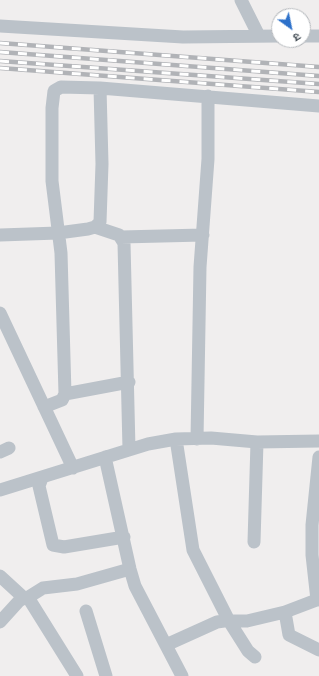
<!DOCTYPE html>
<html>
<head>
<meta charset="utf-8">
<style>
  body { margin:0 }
  #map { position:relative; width:319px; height:676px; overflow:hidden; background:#f0eeee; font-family:"Asap Condensed","Noto Sans Devanagari",sans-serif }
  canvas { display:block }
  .north { position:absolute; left:271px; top:8px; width:40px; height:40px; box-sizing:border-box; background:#fff; border:1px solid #b6b9bd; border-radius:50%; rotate:147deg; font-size:11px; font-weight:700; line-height:16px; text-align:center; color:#485159 }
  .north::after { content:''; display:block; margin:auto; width:14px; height:18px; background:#2d71ca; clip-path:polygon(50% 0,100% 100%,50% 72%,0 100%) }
</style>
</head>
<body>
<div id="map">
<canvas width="319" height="676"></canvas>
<div class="north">उ</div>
</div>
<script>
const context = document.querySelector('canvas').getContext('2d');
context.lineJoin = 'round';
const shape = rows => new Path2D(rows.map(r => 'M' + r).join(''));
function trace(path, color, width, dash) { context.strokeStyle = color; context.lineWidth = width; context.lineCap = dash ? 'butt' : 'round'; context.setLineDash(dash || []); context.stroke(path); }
trace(shape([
  [241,0,259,36],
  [0,26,183,37,279,36],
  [303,36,319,36],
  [95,227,119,235,124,243,129,449],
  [0,235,58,233,88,229,95,227,100,222,102,164,100,88],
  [121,237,203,235],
  [0,313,73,468],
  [65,394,129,382],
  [44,407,62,400,65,394,61,253,52,181,52,108,54,91,61,87,100,88,319,106],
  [176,439,193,550,229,621,248,651,255,657],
  [197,439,200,267,208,159,208,96],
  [0,452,9,448],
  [105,457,130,569,135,586,182,676],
  [42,478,39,486,53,545,64,547,124,537],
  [0,490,148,444,176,439,211,438,257,442,319,441],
  [254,542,257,442],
  [0,576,24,598],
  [27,598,43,588,77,584,130,569],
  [317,600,312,555,312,525,319,457],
  [86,611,106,676],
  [285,612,289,635,319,650],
  [0,622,19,601,24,598,29,599,77,676],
  [166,645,217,622,224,621,247,621,285,612,319,599]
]), '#bbc2c9', 13);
const rail = shape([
  [0,43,319,67],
  [0,52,319,76],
  [0,61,319,84],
  [0,68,319,92]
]);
trace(rail, '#b1b3b7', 4.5);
trace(rail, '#fff', 3, [9]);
</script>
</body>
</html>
